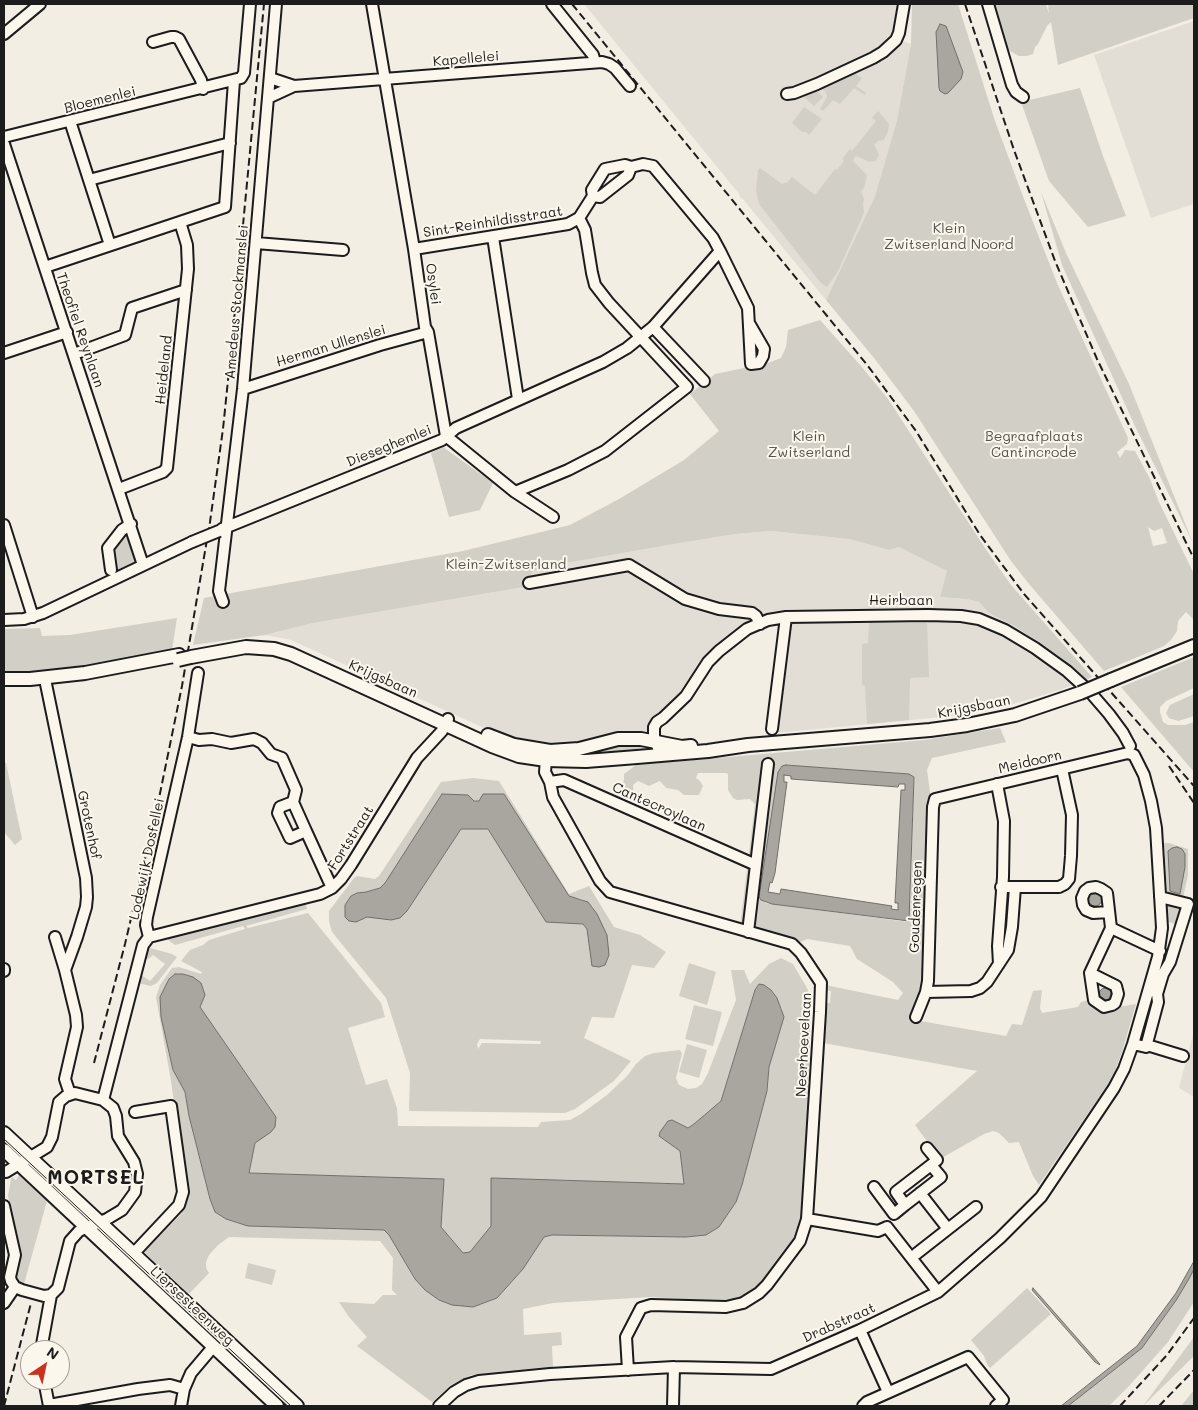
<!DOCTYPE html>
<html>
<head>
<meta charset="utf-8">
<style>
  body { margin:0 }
  #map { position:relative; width:1198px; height:1410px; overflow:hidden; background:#f2eee4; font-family:Mali,sans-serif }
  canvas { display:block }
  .frame { position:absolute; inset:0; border:5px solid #1c1c1c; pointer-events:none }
  .north { position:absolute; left:20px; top:1340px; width:50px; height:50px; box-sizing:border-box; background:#fbf7ec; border:1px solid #a29f99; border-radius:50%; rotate:34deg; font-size:14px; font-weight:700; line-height:20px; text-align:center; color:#1c1c1c }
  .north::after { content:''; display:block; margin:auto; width:18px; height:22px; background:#c8321e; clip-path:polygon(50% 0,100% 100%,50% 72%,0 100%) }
</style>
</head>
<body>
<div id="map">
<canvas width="1198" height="1410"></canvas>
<div class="frame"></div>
<div class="north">N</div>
</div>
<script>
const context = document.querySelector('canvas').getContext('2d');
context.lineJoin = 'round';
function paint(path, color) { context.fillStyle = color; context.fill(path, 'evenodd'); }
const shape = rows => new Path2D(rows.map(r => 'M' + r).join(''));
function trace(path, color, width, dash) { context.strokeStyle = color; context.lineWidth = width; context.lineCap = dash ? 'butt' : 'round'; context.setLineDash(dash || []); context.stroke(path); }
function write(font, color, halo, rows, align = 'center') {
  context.font = font + ' Mali,sans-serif'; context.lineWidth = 4; context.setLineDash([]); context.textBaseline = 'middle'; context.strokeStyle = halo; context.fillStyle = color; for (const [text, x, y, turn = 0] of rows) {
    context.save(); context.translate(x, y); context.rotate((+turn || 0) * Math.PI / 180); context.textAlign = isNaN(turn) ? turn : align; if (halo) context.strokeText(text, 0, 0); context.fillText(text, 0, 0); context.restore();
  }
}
paint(shape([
  [584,4,900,4,900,17,893,37,911,44,897,120,875,196,826,300,742,198,740,198,740,195],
  [1194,21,1194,204,1151,218,1094,55],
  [771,531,849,539,889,550,899,547,947,571,940,597,966,599,979,602,989,613,1016,627,1060,657,1086,680,1060,690,1003,707,963,715,776,733,790,614,744,627,723,641,698,667,678,696,655,718,647,733,625,733,563,746,527,743,497,734,291,640,265,635,313,623,524,587,533,571,555,565,674,544,735,534],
  [1194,1031,1194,1097,1179,1088]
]), '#e2ded5');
paint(shape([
  [912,4,958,4,995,121,1024,199,1057,283,1128,438,1127,444,1117,452,1120,458,1125,450,1135,451,1150,479,1159,502,1194,574,1194,620,1186,612,1178,621,1177,631,1171,640,1164,646,1104,671,1029,584,1011,561,914,411,874,358,826,300,875,196,897,120,911,44],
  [1148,527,1154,531,1162,528,1167,543,1153,546],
  [990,4,1046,4,1049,14,1048,4,1194,4,1194,18,1058,65,1051,22,1047,26,1038,44,1035,47,1033,54,1027,56,1019,56,1006,49],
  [854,73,862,78,856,86,866,93,865,95,854,88,840,104,833,100,823,111,820,109,827,97,826,92,821,88],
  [1080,88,1103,156,1126,216,1088,227,1049,181,1021,102],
  [817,91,823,97,814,106,804,97],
  [804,107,822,119,809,135,806,132,802,132,792,123],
  [878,111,889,124,888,131,884,140,878,141,874,145,879,154,876,161,870,162,856,156,854,158,853,161,867,175,864,188,861,191,864,199,863,204,864,213,838,271,827,287,821,283,759,204,756,190,758,170,760,168,782,184,788,182,792,177,815,195,835,169,837,170,844,161,842,159,850,149,852,151,876,121,872,118],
  [1041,192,1066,253,1129,384,1193,543,1134,424,1062,265],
  [820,320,861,366,888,399,987,551,1011,585,1092,677,1086,680,1060,657,1016,627,989,613,979,602,966,599,940,597,947,571,899,547,889,550,849,539,771,531,735,534,674,544,555,565,533,571,524,587,313,623,265,635,193,645,204,598,463,551,570,525,619,499,684,460,719,431,690,394,715,374,768,363,781,358,786,347,788,330],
  [443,447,493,483,480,510,449,517,431,453],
  [122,536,129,536,136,558,133,563,116,571,112,549],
  [177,618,172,650,64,670,22,675,4,674,4,629,40,628,42,636,70,635],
  [869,623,927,623,929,677,910,678,909,720,867,724,865,686,862,685,862,644,868,643],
  [1194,657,1194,688,1166,701,1160,707,1160,712,1163,722,1168,725,1185,725,1194,722,1194,772,1121,687],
  [1194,694,1194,716,1178,721,1169,718,1166,713,1170,705],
  [1000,728,1006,742,932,758,927,770,930,792,924,979,909,1019,1006,1036,1012,1024,1022,1025,1033,991,1042,990,1040,1008,1042,1013,1078,1007,1081,1002,1091,999,1118,1007,1136,1004,1122,1052,1113,1077,1039,1185,1033,1176,1019,1142,1009,1143,999,1133,993,1131,984,1134,940,1159,915,1125,977,1071,823,1043,824,1003,830,1003,831,991,825,990,825,985,898,1000,903,993,893,982,857,959,850,946,807,939,798,943,740,927,755,804,750,799,737,800,733,798,728,790,728,774,726,773,698,773,696,778,700,781,703,786,699,795,684,795,678,790,666,788,660,781,649,786,638,781,633,785,634,798,621,789,624,780,624,774,636,765,924,740],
  [786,765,909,774,914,777,910,918,908,922,765,903,782,766],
  [619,741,643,745,644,749,642,751,601,755,542,756,511,749],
  [4,763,6,763,22,839,15,845,4,832],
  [473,778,499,781,569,894,589,886,614,927,640,935,666,952,654,968,632,965,614,1018,592,1017,584,1038,631,1061,614,1081,575,1109,565,1113,409,1111,410,1073,386,998,332,932,329,921,329,911,354,878,357,876,375,879,379,876,441,782],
  [442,794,479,801,504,794,569,897,582,899,592,907,607,935,587,929,583,924,576,922,546,922,488,829,461,829,407,911,367,917,345,905,351,896,357,893,366,892,380,888,385,883],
  [480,1039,540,1041,541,1042,540,1044,482,1043,478,1049,477,1044],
  [1164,843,1169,843,1188,849,1188,875,1183,898,1167,893],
  [305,901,307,909,246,926,248,928,308,913,381,1003,385,1017,348,1028,366,1085,387,1079,397,1108,398,1126,538,1127,541,1122,570,1120,581,1114,607,1095,627,1076,636,1064,645,1056,654,1053,680,1050,682,1054,676,1078,679,1085,688,1089,696,1088,702,1084,708,1073,736,1000,731,970,744,970,750,984,769,964,781,958,793,964,807,988,811,1001,805,1201,801,1231,770,1274,759,1286,749,1293,736,1299,709,1301,650,1297,553,1303,523,1309,524,1335,561,1332,562,1345,552,1346,553,1368,471,1375,451,1385,432,1402,357,1346,367,1337,349,1317,339,1302,374,1304,383,1295,397,1295,392,1290,393,1258,380,1241,229,1237,218,1245,209,1255,206,1262,206,1268,209,1273,189,1294,144,1252,182,1213,186,1187,171,1081,156,997,160,985,172,968,179,967,201,974,202,972,181,961,190,950,203,945,209,940,245,929,243,926,175,945,164,937],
  [759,985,771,990,782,1009,769,1067,767,1091,742,1185,736,1202,719,1227,706,1235,686,1237,552,1235,544,1237,523,1269,497,1298,473,1307,452,1305,439,1300,415,1279,389,1235,384,1230,248,1226,226,1219,215,1212,210,1199,189,1116,185,1092,173,1070,170,1053,205,995,200,1007,276,1117,275,1127,255,1143,249,1173,444,1179,441,1227,463,1253,470,1252,491,1226,491,1178,684,1184,680,1151,659,1136,672,1120,688,1128,694,1124,721,1101,744,1026,755,990],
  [1166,903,1183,907,1179,925,1165,921,1164,904],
  [150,948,172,954,177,957,157,983,151,986,138,983,140,974,150,981,165,964,153,955,148,959,144,957],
  [689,963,716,972,707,1005,679,996],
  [694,1005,722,1012,713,1046,685,1039],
  [687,1044,707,1050,699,1078,679,1072],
  [19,1175,47,1201,24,1284,16,1279,20,1249,8,1196,11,1179,12,1177,16,1180],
  [248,1263,276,1270,272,1285,245,1278],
  [1194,1269,1194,1302,1168,1342,1130,1385,1109,1406,1068,1406,1142,1348,1177,1299],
  [1027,1288,1051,1314,990,1368,987,1364,984,1356,971,1340],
  [1194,1337,1194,1356,1143,1406],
  [1194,1390,1194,1406,1181,1406]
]), '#d2cfc6');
const water = shape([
  [940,24,946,26,963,72,961,79,948,93,945,94,940,91,939,88,936,32,940,24],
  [786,765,909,774,914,777,909,921,772,904,761,900,759,897,778,772,782,766,786,765],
  [784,775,791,776,791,779,898,787,899,784,905,784,905,790,901,790,898,845,895,903,898,903,898,910,891,909,892,906,781,889,780,894,768,892,770,882,772,883,775,873,787,782,784,782,784,775],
  [442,794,468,795,474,801,479,801,483,794,504,794,569,896,588,902,597,914,607,935,609,955,605,965,599,967,592,966,587,929,583,924,546,922,488,829,461,829,407,911,400,918,391,920,367,917,356,922,349,921,345,917,345,905,351,896,357,893,366,892,380,888,385,883,442,794],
  [1177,847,1182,849,1185,854,1185,867,1180,894,1170,891,1168,851,1172,848,1177,847],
  '1088 899a7 7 0 1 1 14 0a7 7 0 1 1-14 0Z',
  [175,974,183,974,193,977,201,983,205,995,200,1007,276,1117,275,1127,271,1132,255,1143,249,1173,444,1179,441,1227,463,1253,470,1252,491,1226,491,1178,684,1184,680,1151,659,1136,660,1132,668,1121,672,1120,688,1128,694,1124,721,1101,744,1026,755,990,759,984,764,985,771,990,777,998,784,1017,769,1067,767,1091,742,1185,736,1202,719,1227,706,1235,686,1237,552,1235,544,1237,523,1269,497,1298,473,1307,452,1305,439,1300,425,1290,415,1279,389,1235,384,1230,248,1226,226,1219,215,1212,210,1199,189,1116,185,1092,173,1070,161,1017,160,997,169,979,175,974],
  '1099 994a6 6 0 1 1 12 0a6 6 0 1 1-12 0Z',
  [1194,1261,1194,1269,1190,1277,1177,1299,1142,1348,1068,1406,1061,1406,1137,1346,1176,1293,1194,1261],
  [1033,1288,1099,1363,1100,1365,1095,1362,1032,1290,1033,1288]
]);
paint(water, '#a9a6a0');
trace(water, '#716f6b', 1);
const minor = shape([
  [372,4,414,249,425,327,428,332,446,436,515,492,553,517],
  [552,4,593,55,595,62],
  [988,4,1012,85,1016,92,1023,97],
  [4,34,40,4],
  [153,42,171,37,175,37,179,39,201,80,203,89],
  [270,78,294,86,602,62,609,64,615,68,630,86],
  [787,94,794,93,817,84,873,58,883,52,896,40,899,33,904,4],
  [268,98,294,86],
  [70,121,110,245],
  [4,137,241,78,244,73,250,4],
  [4,144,143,565],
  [89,180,230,143],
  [593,196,600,197,628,175,631,167],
  [493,237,518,399],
  [256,243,343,250],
  [414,249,568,224,579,218,593,196,592,190,605,169,625,165,631,167,643,164,653,166,713,238,720,251,748,308,751,364,759,363,763,356,764,349,749,323],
  [45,267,225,207,234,81],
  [653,327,704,381],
  [4,353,67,332],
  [74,354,125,335,132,308,186,290],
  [243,389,380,345,428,332],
  [119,489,163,472,167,468,188,269,187,245,180,222],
  [515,492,568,470,605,451,687,387,609,303,595,285,592,273,585,230,579,218],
  [4,525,33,617],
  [222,529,442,440,456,428,603,362,627,348,653,327,720,251],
  [111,570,108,548,122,530,131,524],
  [529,583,629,565,685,599,719,609,752,613,756,616,760,624],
  [223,602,219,591,243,389,276,4],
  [4,620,24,619,43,613,192,542],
  [46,684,86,878,87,897,86,907,77,937,65,970],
  [772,729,786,617],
  [188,737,199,740,212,739,231,743,254,739,262,743,271,754,282,758,296,790,293,802,306,831,290,838,278,813,280,807,293,802],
  [658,748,654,736,654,727,657,722,663,718,686,696,708,662,719,651,747,629,768,620,786,617,928,615,961,616,979,619,1005,630,1035,648,1067,671,1090,692,1109,714,1123,733,1130,746],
  [546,760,545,772,550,782,553,797,600,881,610,892,792,944,801,953,821,983,820,1012,807,1219,800,1241,767,1285,759,1293,743,1303,726,1307,651,1305,641,1308,626,1337,628,1370],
  [550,782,564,780,756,865],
  [997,784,1004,821,1003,877,998,946,999,964],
  [306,831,332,888],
  [1001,887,1059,887,1065,884,1069,879,1071,856,1072,815,1062,769],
  [1109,912,1093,913,1086,910,1083,905,1082,898,1085,891,1089,888,1096,887,1101,889,1107,893,1111,928,1160,951],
  [748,932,768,764],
  [55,937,65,970,76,1015,77,1027,65,1079,70,1094],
  [149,937,320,894,332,888,341,879,351,865,417,758,442,731,448,719],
  [149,937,146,925,147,917,188,737,198,673],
  [4,969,4,971],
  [1090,973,1116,986,1118,994,1115,1003,1112,1005,1104,1007,1094,1000,1090,973,1111,928],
  [926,992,971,991,980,988,987,982,1008,950,1012,927,1015,887],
  [1133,1044,1146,1047,1158,1002,1157,994,1163,974,1170,962,1188,904,1160,897],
  [1147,1045,1183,1056],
  [103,1100,143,945,149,937],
  [6,1172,47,1147,52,1137,59,1102,66,1096,75,1093,103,1100,113,1108,116,1116,118,1136,134,1162,137,1174,135,1192,122,1210,107,1219,79,1231,70,1241,58,1288,51,1295,41,1350],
  [874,1187,894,1214,905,1205,896,1192,931,1165],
  [920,1193,948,1229],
  [905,1205,941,1177,931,1165,937,1160,927,1148],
  [4,1206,15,1255,10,1277,11,1281,15,1287,22,1290,44,1296,51,1295],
  [807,1219,878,1231,887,1227],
  [887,1227,938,1292],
  [134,1253,179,1205,183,1192,171,1106,135,1112],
  [916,1254,976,1207],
  [4,1303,15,1287],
  [860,1330,888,1392],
  [44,1380,49,1406],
  [49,1405,138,1389,170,1385,184,1389,191,1373,213,1347],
  [181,1406,184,1389],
  [439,1406,454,1392,466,1385,479,1381,550,1374,674,1367,771,1369,860,1330,938,1292,1000,1238,1041,1197,1114,1088,1124,1069,1133,1044,1158,957,1162,928,1156,828,1151,801,1144,775,1134,755,1128,753,935,799,933,807,928,981,926,992,916,1017],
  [673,1406,674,1367],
  [863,1406,867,1402,968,1357,1003,1400,996,1406]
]);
const major = shape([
  [191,657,246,647,274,649,291,654,492,746,519,756,546,760,586,761,637,757,708,751,748,745,930,730,967,725,1015,715,1080,693],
  [4,679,30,679,85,673,179,655],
  [1111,680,1194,646],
  [488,735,514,745,550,751,579,749,618,739,641,739,682,747,691,746],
  [4,1133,297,1406],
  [4,1150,277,1406]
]);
trace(minor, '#1c1c1c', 14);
trace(major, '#1c1c1c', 16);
trace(minor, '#fbf7ec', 10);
trace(major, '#fbf7ec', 12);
trace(shape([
  [4,1139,291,1406]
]), '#1c1c1c', 1);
trace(shape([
  [572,4,868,366,916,431,980,535,1024,594,1194,786],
  [965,4,1014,150,1055,261,1097,359,1194,559],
  [1169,766,1194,803],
  [94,1063,125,944,157,808,182,686,210,522,223,429,232,341,264,4],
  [4,1406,31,1303],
  [1120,1406,1167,1355,1194,1318],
  [1159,1406,1194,1370]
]), '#1c1c1c', 2, [8, 4]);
const minorBridge = shape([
  [192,542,219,531]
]);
const majorBridge = shape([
  [178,660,191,657],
  [1080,693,1111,680]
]);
trace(minorBridge, '#1c1c1c', 14, []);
trace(majorBridge, '#1c1c1c', 16, []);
trace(minorBridge, '#fbf7ec', 10);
trace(majorBridge, '#fbf7ec', 12);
write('14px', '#1c1c1c', '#fbf7ec', [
  ["Kapellelei",466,59,-5],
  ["Bloemenlei",100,100,-14],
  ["Sint-Reinhildisstraat",493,222,-9],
  ["Osylei",433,284,82],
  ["Amedeus Stockmanslei",237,302,-85],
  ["Theofiel Reynlaan",80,330,71],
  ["Herman Ullenslei",331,346,-17],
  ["Heideland",164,370,-84],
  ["Dieseghemlei",389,446,-22],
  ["Heirbaan",901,601],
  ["Krijgsbaan",383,679,24],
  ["Krijgsbaan",974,707,-11],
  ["Meidoorn",1030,762,-13],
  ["Cantecroylaan",659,807,24],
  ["Grotenhof",89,825,78],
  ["Fortstraat",351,838,-58],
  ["Lodewijk Dosfellei",147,859,-78],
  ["Goudenregen",916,907,-88],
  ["Neerhoevelaan",804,1045,-87],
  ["Liersesteenweg",192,1306,43],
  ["Drabstraat",839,1323,-24]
]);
write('14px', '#53524f', '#fbf7ec', [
  ["Klein",949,229],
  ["Zwitserland Noord",949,245],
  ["Klein",809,437],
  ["Zwitserland",809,453],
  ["Begraafplaats",1034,437],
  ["Cantincrode",1034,453],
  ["Klein-Zwitserland",506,565]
]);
context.letterSpacing = '1px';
write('bold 19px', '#1c1c1c', '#fbf7ec', [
  ["MORTSEL",96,1178]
]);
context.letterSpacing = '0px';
</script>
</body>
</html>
